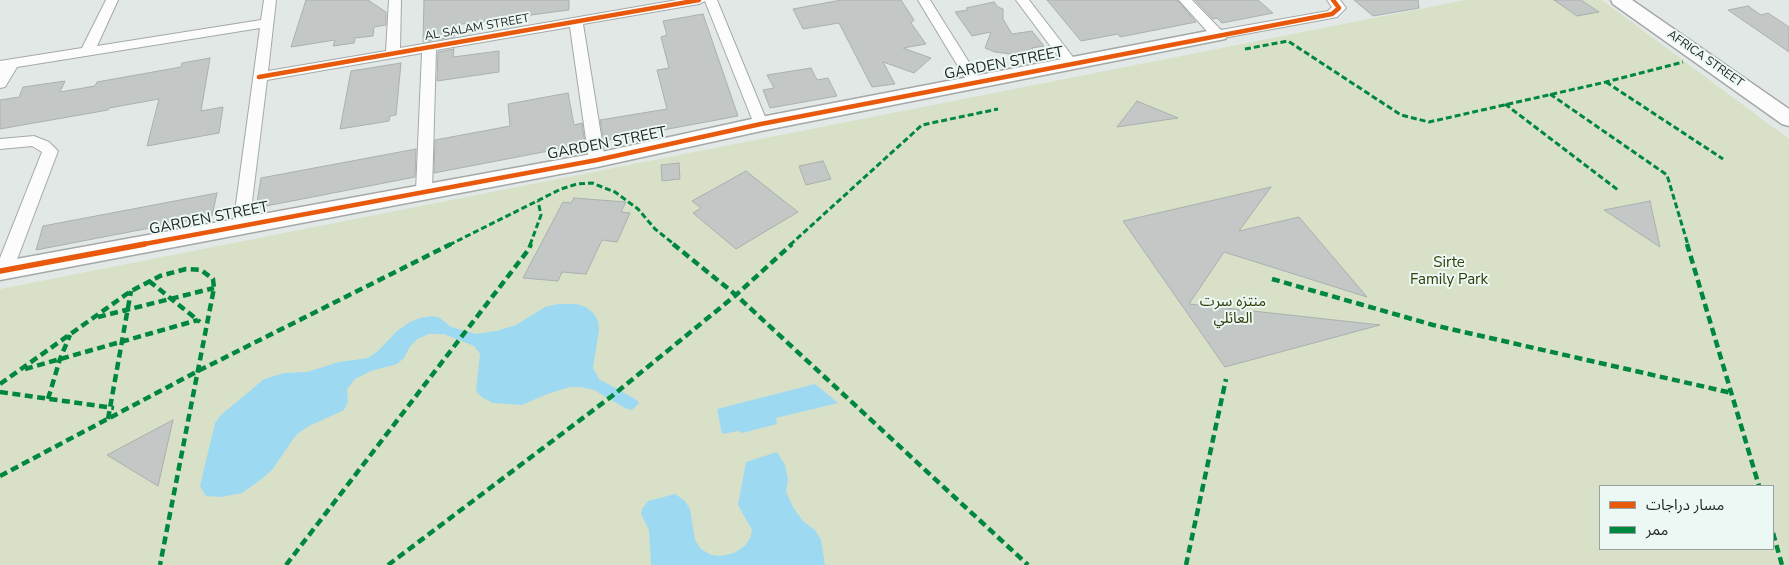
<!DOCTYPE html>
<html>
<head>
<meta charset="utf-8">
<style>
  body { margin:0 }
  #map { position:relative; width:1789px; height:565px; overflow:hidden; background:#e2e8e6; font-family:"Nunito Sans","Noto Sans Arabic",sans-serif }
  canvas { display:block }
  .legend { position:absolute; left:1599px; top:485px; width:175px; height:65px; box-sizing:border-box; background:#ecf8f4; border:1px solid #9aa2a0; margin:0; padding:6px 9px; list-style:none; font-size:15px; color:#1e2221 }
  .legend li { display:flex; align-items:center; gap:10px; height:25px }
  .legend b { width:25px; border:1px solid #9aa2a0 }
</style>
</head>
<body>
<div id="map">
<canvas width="1789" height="565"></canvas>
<ul class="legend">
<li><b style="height:6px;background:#e8590c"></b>مسار دراجات</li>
<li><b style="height:6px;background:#00873e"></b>ممر</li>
</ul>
</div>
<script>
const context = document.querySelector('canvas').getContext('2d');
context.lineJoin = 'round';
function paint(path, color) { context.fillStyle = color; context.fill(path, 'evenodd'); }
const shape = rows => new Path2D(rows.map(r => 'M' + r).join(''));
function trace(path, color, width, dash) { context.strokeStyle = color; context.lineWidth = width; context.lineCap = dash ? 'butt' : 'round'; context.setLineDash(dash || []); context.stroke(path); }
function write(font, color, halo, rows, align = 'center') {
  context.font = font + ' "Nunito Sans","Noto Sans Arabic",sans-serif'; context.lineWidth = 4; context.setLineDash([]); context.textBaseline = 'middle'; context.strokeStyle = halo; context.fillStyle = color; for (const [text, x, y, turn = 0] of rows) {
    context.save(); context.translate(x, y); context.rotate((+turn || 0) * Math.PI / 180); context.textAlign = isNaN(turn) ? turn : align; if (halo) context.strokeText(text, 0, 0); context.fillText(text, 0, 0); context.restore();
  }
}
paint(shape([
  [1465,0,1602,0,1789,139,1789,565,0,565,0,289],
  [1600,486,1773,486,1773,549,1600,549]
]), '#d8e1c8');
paint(shape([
  [558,304,576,304,586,307,594,314,598,321,599,330,593,368,599,379,637,400,639,403,632,410,627,409,594,390,581,387,570,387,547,394,522,405,493,403,483,398,476,391,480,354,474,346,444,334,429,334,417,339,409,348,404,358,397,364,371,371,355,379,347,389,348,402,344,410,309,426,296,435,272,470,259,481,242,493,221,497,206,496,200,486,215,423,221,415,264,379,284,373,307,372,339,362,368,358,378,351,397,331,410,322,420,318,432,316,440,318,451,327,476,334,496,331,516,325,545,307],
  [815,384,838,403,776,418,777,424,742,433,738,431,722,434,717,409],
  [777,452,785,465,788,480,786,492,794,509,803,521,815,530,821,540,825,565,651,565,649,530,641,514,642,509,648,501,675,494,684,500,690,509,695,540,701,549,711,555,721,556,734,553,745,546,750,538,752,530,738,505,746,462]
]), '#9ed9f2');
const building = shape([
  [306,0,368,0,386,12,386,25,374,27,373,36,355,38,354,43,333,46,335,40,291,47,306,0],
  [424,0,569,0,569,10,455,25,454,37,423,42,424,0],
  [841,0,901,0,914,20,911,23,926,44,903,48,931,58,914,73,883,62,895,84,872,87,839,23,803,29,793,9,841,0],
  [1047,0,1177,0,1196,22,1120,37,1118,34,1081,41,1047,0],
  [1195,0,1258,0,1273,13,1222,23,1217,18,1213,19,1195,0],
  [1354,0,1418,0,1419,8,1373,16,1354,0],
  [1554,0,1581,0,1599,12,1577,16,1554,0],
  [994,2,998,7,1003,9,1003,19,1012,34,1032,31,1044,46,1032,48,1033,51,1012,54,995,52,985,48,991,32,972,36,955,12,968,10,966,8,994,2],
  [1748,6,1761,15,1768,13,1789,27,1789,52,1728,10,1748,6],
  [703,14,738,116,604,141,600,120,667,109,657,70,669,68,661,37,667,35,663,21,703,14],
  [454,49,453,57,499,51,499,72,437,81,438,52,454,49],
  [210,58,201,111,223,107,219,133,147,146,159,99,109,108,108,110,0,129,0,100,19,97,23,87,65,81,60,92,95,86,97,82,181,67,182,63,210,58],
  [401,63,396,115,390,116,389,121,340,129,351,71,401,63],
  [811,68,817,80,828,78,837,96,770,108,763,90,774,88,767,75,811,68],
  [568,93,574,125,582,123,585,144,434,173,435,140,510,126,508,104,568,93],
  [1137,101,1178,118,1117,127,1137,101],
  [416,149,415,177,256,208,261,178,416,149],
  [823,161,831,179,806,185,799,166,823,161],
  [679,163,680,179,662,181,661,165,679,163],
  [746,171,798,212,736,249,693,213,701,208,692,201,746,171],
  [1271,187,1239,231,1299,217,1367,297,1224,252,1189,304,1380,325,1225,367,1123,221,1271,187],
  [217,193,212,216,36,250,43,226,217,193],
  [574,198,626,202,621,212,630,213,617,242,602,240,586,274,562,272,558,281,523,278,563,202,571,203,574,198],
  [1650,201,1660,247,1604,210,1650,201],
  [173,420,158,486,107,455,173,420]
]);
paint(building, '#c3c8c7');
trace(building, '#abb0af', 1);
const street = shape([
  [106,0,118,0,97,46,261,20,264,0,276,0,268,71,386,51,389,0,401,0,400,48,677,0,717,0,768,124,766,127,761,129,756,127,754,124,705,1,699,4,583,24,605,160,602,164,597,165,592,164,589,160,570,27,436,50,432,191,430,195,424,196,418,195,416,191,422,53,267,80,249,226,247,230,241,232,235,230,233,226,260,28,17,67,5,87,0,88,0,61,82,48,106,0],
  [918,0,930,0,982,83,980,86,970,86,918,0],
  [1016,0,1029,0,1076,61,1078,64,1076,67,1066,67,1016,0],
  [1179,0,1192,0,1221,30,1328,11,1332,7,1327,0,1340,0,1346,8,1337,17,1332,18,1218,39,1213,38,1179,0],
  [34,136,49,142,58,151,13,270,10,274,4,276,0,275,0,258,42,152,32,146,0,149,0,139,34,136]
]);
const secondary = shape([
  [1611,0,1632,0,1789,109,1789,126,1782,124,1613,4,1611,0],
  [1218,29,1225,31,1228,35,1225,39,761,131,597,167,0,280,0,262,597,153,761,117,1218,29]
]);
trace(street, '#a4a9a7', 2);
trace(secondary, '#a4a9a7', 3);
paint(street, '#fbfcfb');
paint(secondary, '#fbfcfb');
trace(shape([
  [1245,49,1288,41,1401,115,1429,122,1606,82,1683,62],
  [1606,82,1723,159],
  [1550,94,1667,175,1688,245],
  [1505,104,1618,190],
  [449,245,561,189,577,184,592,183,615,192,638,209,655,229,675,245],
  [530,245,541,215,538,201],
  [790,245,922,125,998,109]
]), '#00873e', 3, [6, 3]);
trace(shape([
  [673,244,736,295,1028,565],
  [1687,244,1759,486],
  [1272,279,1433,325,1732,393],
  [149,281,200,322],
  [98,317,214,288],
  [25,369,198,320],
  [0,384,131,291,160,276,186,269,201,270,213,279,214,288,160,565],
  [0,392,114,408],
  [48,399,60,359,70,335],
  [108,419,131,291],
  [0,476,198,371,451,244],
  [1773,533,1782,565],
  [286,565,529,249,531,244],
  [388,565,612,396,736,295,792,244],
  [1186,565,1226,379]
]), '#00873e', 4.5, [8, 4.5]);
trace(shape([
  [259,77,699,0],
  [139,245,597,160,761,124,1332,14,1339,8,1333,0]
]), '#e8590c', 4.5);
trace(shape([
  [0,271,145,244]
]), '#e8590c', 5.5);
write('12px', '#1e2221', '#ecf8f4', [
  ["AL SALAM STREET",477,28,-10],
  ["AFRICA STREET",1705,59,35]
]);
write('15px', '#1e2221', '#ecf8f4', [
  ["GARDEN STREET",1004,64,-11],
  ["GARDEN STREET",607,144,-11],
  ["GARDEN STREET",209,219,-11]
]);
write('15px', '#333d07', '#ecf8f4', [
  ["Sirte",1449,263],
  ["Family Park",1449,280],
  ["منتزه سرت",1233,302],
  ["العائلي",1233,319]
]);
</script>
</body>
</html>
